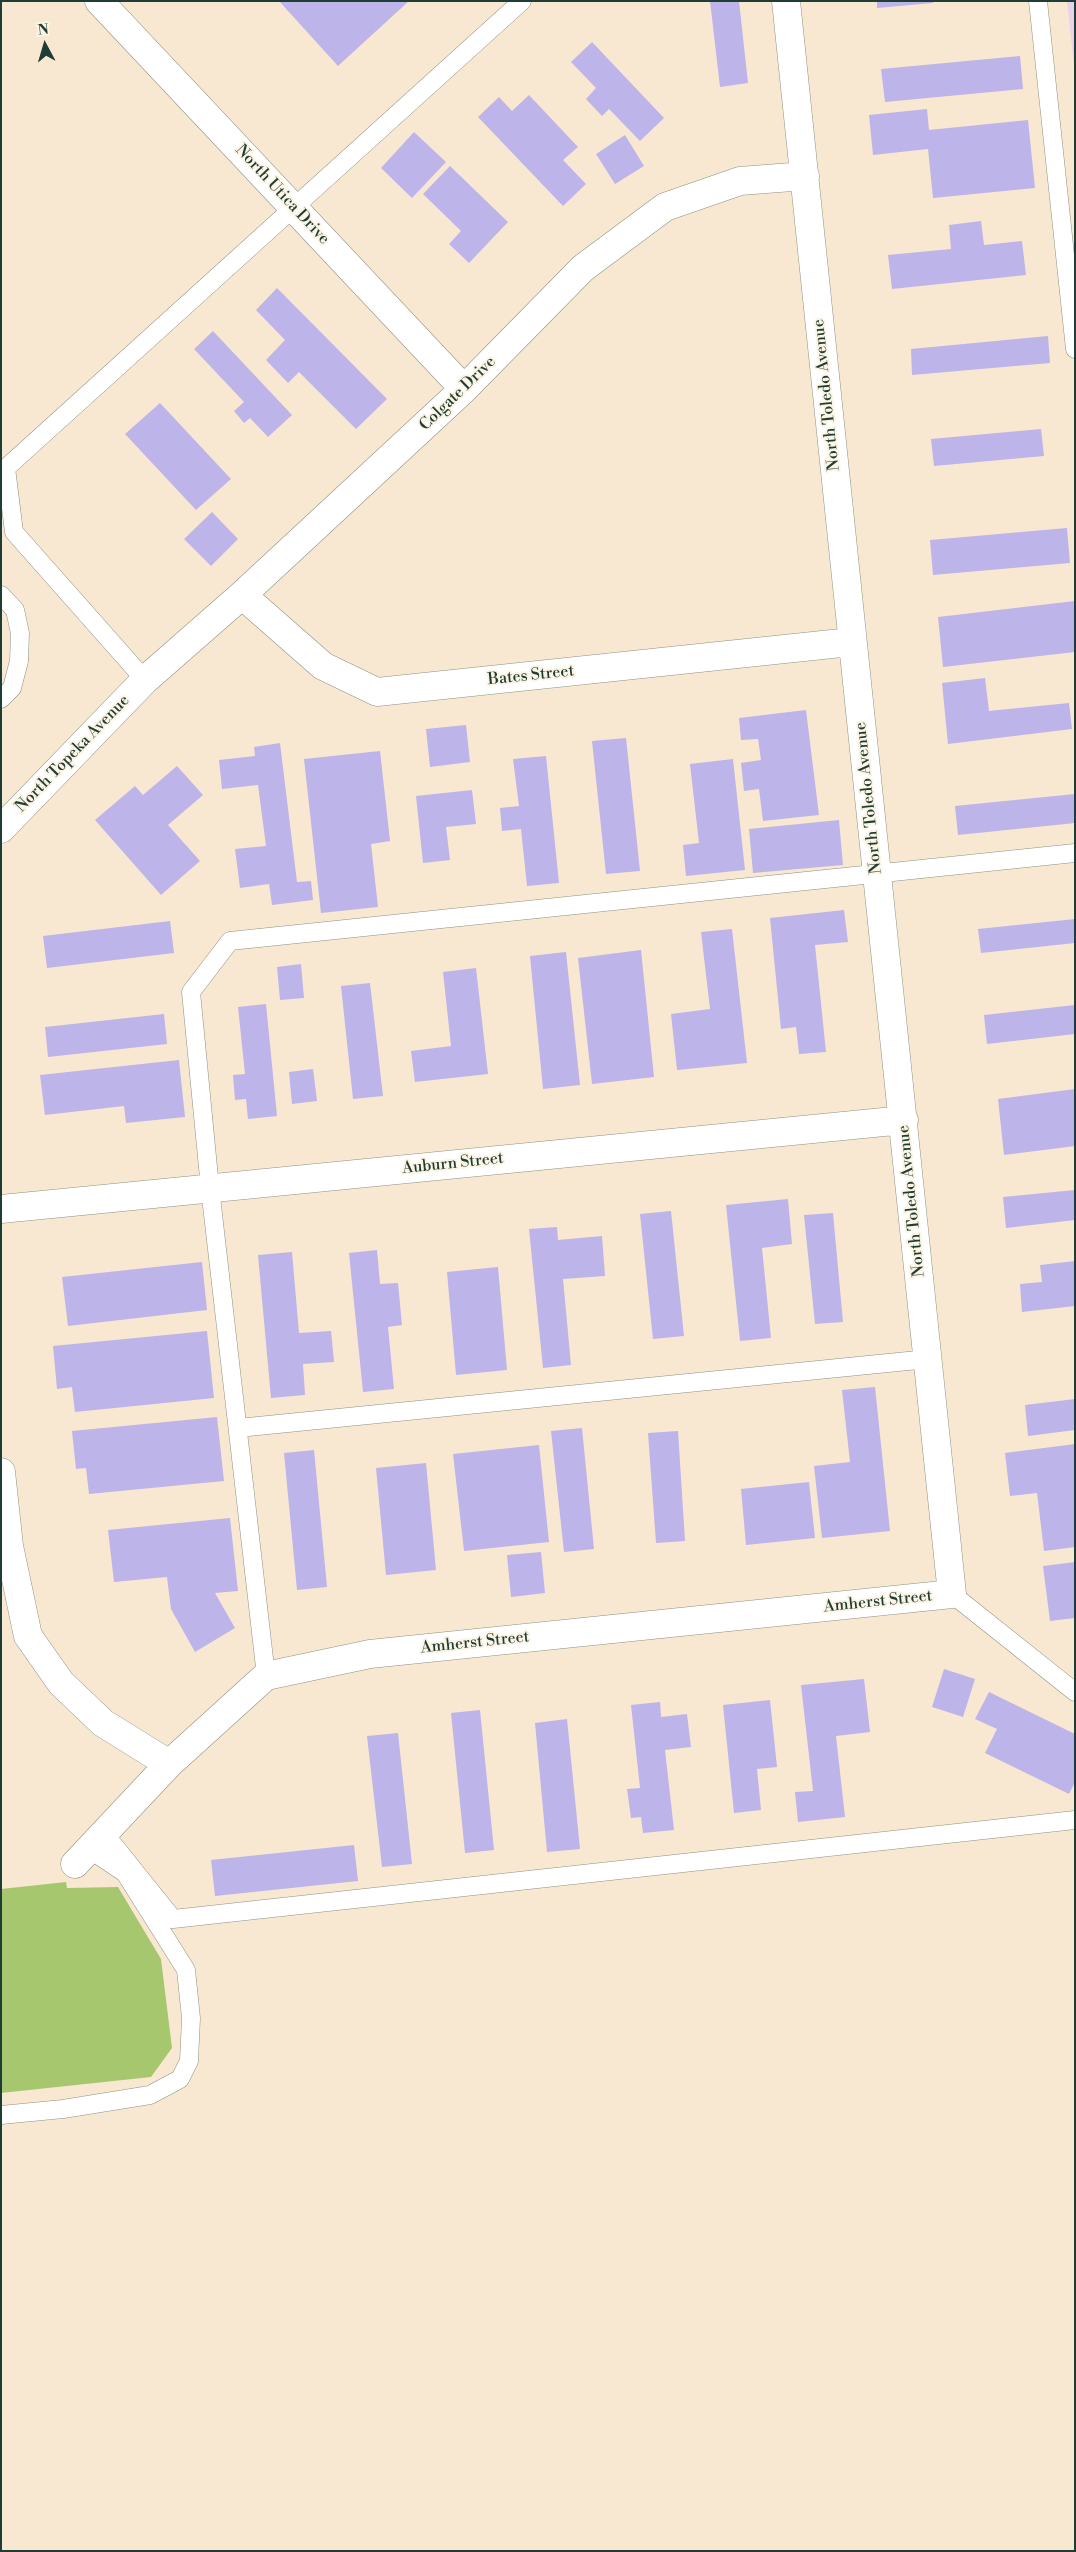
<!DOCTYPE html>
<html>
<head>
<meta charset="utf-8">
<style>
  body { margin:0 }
  #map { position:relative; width:1076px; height:2552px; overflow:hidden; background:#f8e8d1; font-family:"Libre Bodoni",serif }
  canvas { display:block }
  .frame { position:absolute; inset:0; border:2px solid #1f3d34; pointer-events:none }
  .north { position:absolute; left:20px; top:20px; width:50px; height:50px; -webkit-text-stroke:4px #fcf5e5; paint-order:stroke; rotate:354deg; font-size:14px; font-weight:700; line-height:20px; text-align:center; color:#1f3d34 }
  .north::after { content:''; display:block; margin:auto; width:18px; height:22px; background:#1f3d34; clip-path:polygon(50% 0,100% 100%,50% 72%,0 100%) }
</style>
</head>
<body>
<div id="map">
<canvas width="1076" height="2552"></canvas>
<div class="frame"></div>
<div class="north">N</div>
</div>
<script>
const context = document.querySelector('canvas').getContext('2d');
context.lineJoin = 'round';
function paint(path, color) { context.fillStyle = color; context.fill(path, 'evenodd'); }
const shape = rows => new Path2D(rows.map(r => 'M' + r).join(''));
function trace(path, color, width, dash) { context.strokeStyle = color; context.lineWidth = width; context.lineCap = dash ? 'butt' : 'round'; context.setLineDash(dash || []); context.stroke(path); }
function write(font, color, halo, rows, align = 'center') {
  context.font = font + ' "Libre Bodoni",serif'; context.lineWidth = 4; context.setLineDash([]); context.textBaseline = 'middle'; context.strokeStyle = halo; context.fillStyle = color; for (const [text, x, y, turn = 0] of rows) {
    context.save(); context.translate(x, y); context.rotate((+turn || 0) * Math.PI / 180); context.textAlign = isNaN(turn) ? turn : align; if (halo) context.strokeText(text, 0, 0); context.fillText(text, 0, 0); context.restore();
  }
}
paint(shape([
  [1067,1,1075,1,1075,75]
]), '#ebd1eb');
paint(shape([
  [66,1882,67,1888,118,1887,161,1959,172,2048,151,2077,1,2093,1,1889]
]), '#a7c76f');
paint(shape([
  [279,1,409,1,338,66],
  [710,1,739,1,748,83,720,87],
  [877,1,933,1,933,3,877,8],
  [592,42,664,118,640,141,609,109,602,116,586,99,596,88,571,62],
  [1020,56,1023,89,885,102,881,69],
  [529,95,578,147,563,160,586,184,563,206,478,117,499,97,512,111],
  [927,109,929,130,1028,120,1035,188,933,198,928,149,873,155,869,115],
  [414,132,446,162,412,198,381,168],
  [625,135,644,166,615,184,596,154],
  [450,166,508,222,469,263,449,244,461,231,423,194],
  [981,221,984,245,1022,241,1026,275,892,289,888,255,951,249,949,225],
  [277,288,387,399,356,429,299,372,288,383,266,360,285,340,256,310],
  [213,331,292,415,268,437,250,418,244,423,234,411,244,402,194,349],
  [1048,336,1050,363,912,375,911,349],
  [160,403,231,479,196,510,125,434],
  [1041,429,1044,456,934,466,931,439],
  [212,512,238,539,211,566,184,539],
  [1067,528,1070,563,933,575,930,540],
  [1075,601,1075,652,943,667,938,617],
  [985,678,989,711,1069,703,1072,729,948,744,942,683],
  [806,710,819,815,763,821,759,789,744,791,741,763,761,760,758,739,741,740,739,718],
  [466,725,470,762,430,767,426,729],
  [626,738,640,871,606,874,592,741],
  [280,743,297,882,311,881,313,900,272,905,269,884,240,888,235,849,266,846,258,785,222,789,219,760,255,756,254,747],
  [380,751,390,841,371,844,378,907,321,913,304,759],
  [546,756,559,883,527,886,521,829,502,831,500,808,519,806,513,759],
  [733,759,745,870,686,876,683,845,699,843,690,764],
  [177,766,203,795,168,825,200,861,161,895,95,820,135,786,143,795],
  [472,790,476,824,446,827,450,860,423,863,416,796],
  [1075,794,1075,823,958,835,955,806],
  [839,820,843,865,753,873,749,829],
  [844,910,848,942,815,945,826,1052,799,1054,796,1027,781,1029,770,918],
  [1075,919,1075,943,981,953,978,929],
  [170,921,174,953,47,968,43,936],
  [732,929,747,1063,677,1070,671,1014,710,1009,701,932],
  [641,950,654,1077,592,1084,578,958],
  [566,952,580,1085,543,1089,530,956],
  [301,964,304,998,280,1000,277,967],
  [476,968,488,1074,415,1082,411,1051,451,1046,443,972],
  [370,983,383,1096,353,1099,341,986],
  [266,1004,277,1116,248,1119,246,1099,235,1100,233,1075,245,1074,238,1007],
  [1075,1005,1075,1034,987,1044,984,1015],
  [164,1014,167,1044,48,1057,45,1027],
  [179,1060,185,1117,126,1123,124,1106,45,1115,40,1075],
  [313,1069,317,1101,292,1104,289,1072],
  [1075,1089,1075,1146,1004,1155,998,1099],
  [1075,1190,1075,1220,1006,1228,1003,1197],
  [788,1199,792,1244,762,1248,771,1338,740,1341,726,1205],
  [671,1211,684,1336,653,1339,640,1214],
  [833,1213,843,1322,815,1324,804,1215],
  [557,1227,558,1240,602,1236,605,1276,563,1279,571,1365,543,1368,529,1229],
  [377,1250,380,1284,398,1283,402,1325,388,1327,394,1389,363,1392,349,1253],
  [292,1252,299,1333,331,1331,334,1362,303,1364,305,1395,271,1398,258,1255],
  [1075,1261,1075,1306,1022,1312,1020,1284,1042,1282,1040,1265],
  [202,1262,207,1310,68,1326,62,1277],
  [498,1267,507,1370,456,1375,447,1272],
  [207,1331,214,1398,75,1412,72,1387,57,1389,53,1346],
  [875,1387,890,1531,822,1538,814,1466,850,1462,842,1390],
  [1075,1399,1075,1430,1028,1436,1025,1405],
  [217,1417,224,1481,89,1494,86,1468,76,1469,72,1431],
  [582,1428,594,1549,564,1552,551,1431],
  [678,1431,685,1541,656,1543,648,1433],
  [1075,1444,1075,1547,1044,1551,1037,1493,1010,1496,1005,1453],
  [539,1445,549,1542,464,1551,453,1454],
  [314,1450,327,1587,297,1590,284,1453],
  [426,1463,436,1570,386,1575,376,1468],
  [809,1482,815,1538,746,1545,741,1489],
  [230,1518,238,1591,215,1593,235,1628,195,1652,171,1609,167,1577,114,1582,108,1530],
  [541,1552,545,1593,511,1597,507,1555],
  [1075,1562,1075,1618,1050,1621,1043,1566],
  [944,1669,975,1679,963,1717,932,1707],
  [864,1679,870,1732,836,1736,845,1817,798,1822,795,1792,813,1791,801,1685],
  [989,1692,1075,1734,1075,1782,1069,1794,985,1753,997,1729,975,1719],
  [770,1700,777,1767,757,1769,761,1810,734,1813,723,1705],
  [660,1702,661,1717,687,1714,691,1747,665,1750,674,1830,643,1833,641,1817,631,1818,627,1789,640,1788,631,1705],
  [480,1710,494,1850,465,1853,451,1713],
  [567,1719,580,1849,547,1852,535,1723],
  [398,1733,412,1864,382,1867,367,1736],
  [354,1845,358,1881,215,1896,211,1860]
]), '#bdb4ea');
const service = shape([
  [1038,1,1075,349],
  [1,595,15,610,20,633,19,661,12,688,1,699],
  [145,680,14,532,6,468,522,1],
  [238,1428,928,1359],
  [952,1594,1075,1692],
  [266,1676,210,1188,191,992,230,941,1075,853],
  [104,1833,173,1919,1075,1820],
  [1,2115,63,2109,150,2095,180,2079,189,2061,191,2018,186,1970,125,1873,89,1849]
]);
const minor = shape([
  [99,1,464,389],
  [242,595,323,666,377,692,851,642],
  [1,829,145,680,242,595,464,389,583,268,665,207,740,181,805,176],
  [1,1209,904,1120],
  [1,1472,9,1546,28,1636,61,1683,103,1723,169,1764],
  [75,1864,169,1764,266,1676,370,1654,952,1594,786,1]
]);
trace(service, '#8c9282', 19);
trace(minor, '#8c9282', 29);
trace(service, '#fff', 18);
trace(minor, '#fff', 28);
write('16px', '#1f3d34', '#fcf5e5', [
  ["North Utica Drive",282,195,47],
  ["Colgate Drive",458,394,-44],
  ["North Toledo Avenue",827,395,-96],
  ["Bates Street",531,676,-6],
  ["North Topeka Avenue",73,754,-46],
  ["North Toledo Avenue",869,798,-96],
  ["Auburn Street",453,1164,-6],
  ["North Toledo Avenue",912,1201,-96],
  ["Amherst Street",878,1602,-6],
  ["Amherst Street",475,1643,-6]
]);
</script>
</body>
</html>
